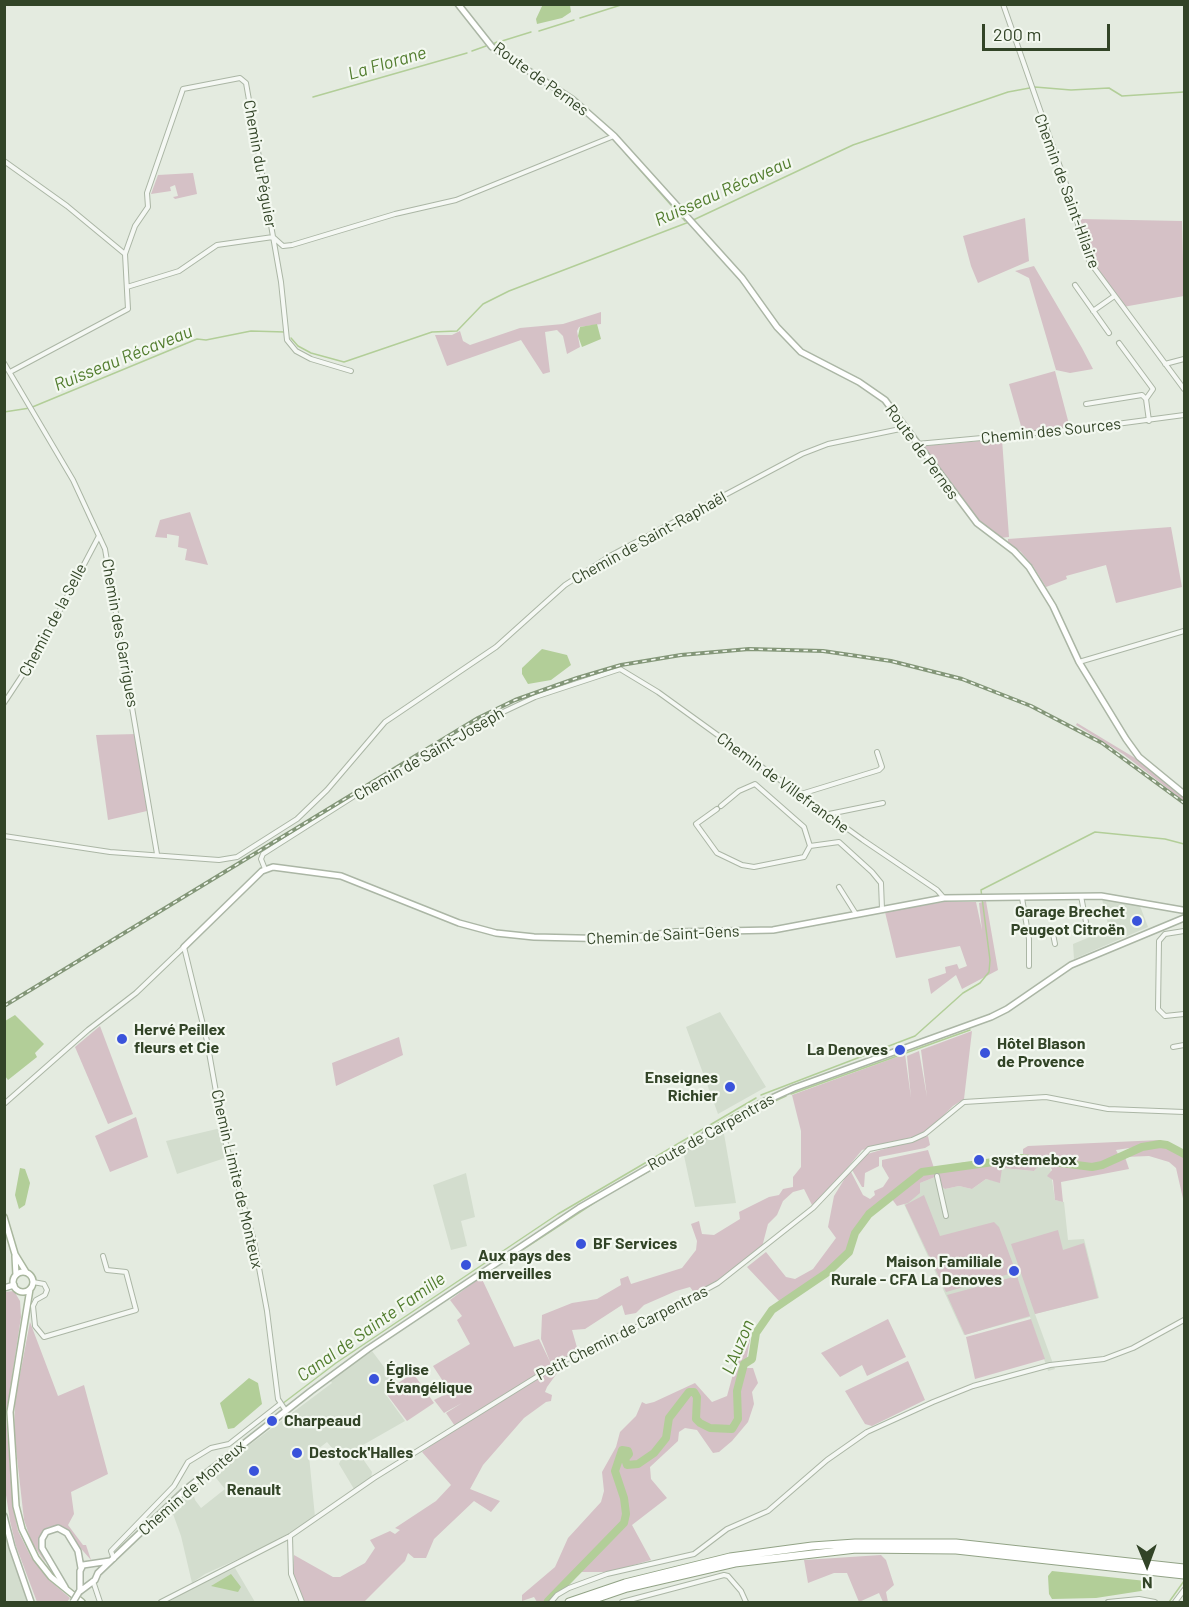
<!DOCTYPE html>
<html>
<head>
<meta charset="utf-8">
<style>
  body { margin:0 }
  #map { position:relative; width:1189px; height:1607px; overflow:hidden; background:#e4ebe0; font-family:Barlow,sans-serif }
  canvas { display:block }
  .frame { position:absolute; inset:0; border:6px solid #324427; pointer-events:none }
  .north { position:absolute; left:1117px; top:1535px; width:60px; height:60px; -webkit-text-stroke:4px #f3f8f0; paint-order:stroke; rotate:179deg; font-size:16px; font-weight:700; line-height:24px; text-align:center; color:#324427 }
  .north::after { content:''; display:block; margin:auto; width:21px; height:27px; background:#324427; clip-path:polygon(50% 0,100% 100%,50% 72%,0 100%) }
  .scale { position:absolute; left:982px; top:24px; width:128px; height:27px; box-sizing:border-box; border:3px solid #324427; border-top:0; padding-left:8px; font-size:18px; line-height:21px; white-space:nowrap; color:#324427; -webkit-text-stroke:4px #f3f8f0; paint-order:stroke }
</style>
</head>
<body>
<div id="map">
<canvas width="1189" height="1607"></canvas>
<div class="frame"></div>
<div class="north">N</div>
<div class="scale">200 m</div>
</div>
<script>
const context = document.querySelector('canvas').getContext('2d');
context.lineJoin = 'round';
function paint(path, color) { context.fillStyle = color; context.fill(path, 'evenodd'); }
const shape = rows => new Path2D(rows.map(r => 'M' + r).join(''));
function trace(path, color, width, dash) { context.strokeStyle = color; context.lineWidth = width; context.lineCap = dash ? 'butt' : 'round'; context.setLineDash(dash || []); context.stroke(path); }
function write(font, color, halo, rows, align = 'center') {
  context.font = font + ' Barlow,sans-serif'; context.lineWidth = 4.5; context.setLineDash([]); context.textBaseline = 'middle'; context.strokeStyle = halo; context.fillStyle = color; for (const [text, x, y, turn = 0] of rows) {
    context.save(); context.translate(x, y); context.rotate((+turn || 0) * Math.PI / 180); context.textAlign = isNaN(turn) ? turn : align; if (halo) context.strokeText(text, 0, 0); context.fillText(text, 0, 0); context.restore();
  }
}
paint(shape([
  [1102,899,1140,906,1148,927,1074,959,1073,944,1109,929],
  [720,1012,766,1087,718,1114,686,1027],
  [221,1128,228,1157,177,1174,166,1141],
  [723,1128,736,1203,695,1207,683,1151],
  [1040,1163,1050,1166,1055,1200,1064,1202,1068,1240,1084,1239,1099,1298,1035,1314,1055,1369,1048,1371,1030,1317,964,1335,904,1204,920,1183,935,1177,945,1189,959,1186,972,1189,986,1179,1000,1182,1001,1168,1034,1171],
  [466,1173,475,1217,461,1221,467,1246,451,1250,433,1185],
  [372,1351,396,1383,384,1392,405,1421,356,1449,372,1472,371,1478,354,1489,339,1464,341,1459,327,1442,309,1456,315,1517,269,1545,205,1574,192,1583,181,1536,173,1514,165,1514,192,1488,195,1500,201,1508,225,1489,212,1473,332,1383,330,1380],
  [4,1530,19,1575,27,1602,5,1602],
  [235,1568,255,1602,168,1602,196,1586]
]), '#d3ddce');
paint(shape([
  [193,173,197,194,175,199,173,197,178,196,175,185,170,187,171,191,151,194,158,175],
  [1025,218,1029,261,978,283,971,266,963,236],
  [1080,219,1182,221,1184,296,1123,307,1094,269],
  [1034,266,1082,348,1093,369,1070,373,1056,370,1029,278,1015,271],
  [601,312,601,324,579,327,577,331,580,347,567,354,563,336,557,330,545,332,550,372,543,374,521,340,447,366,435,335,452,335,460,331,463,341,470,345,520,328,563,324],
  [1055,371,1070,428,1023,433,1009,384],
  [1002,439,1009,537,999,538,976,519,923,446],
  [190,512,208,565,185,560,187,549,178,547,179,536,167,534,167,538,155,537,160,520],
  [1171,527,1182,587,1116,603,1106,565,1066,576,1067,579,1046,587,1033,566,1020,551,1008,544,1008,539],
  [1077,723,1135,758,1184,796,1184,801,1123,754,1076,725],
  [137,734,147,811,108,820,96,735],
  [986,901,998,970,962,989,956,975,931,994,928,979,946,973,945,967,957,964,959,969,967,966,960,946,896,958,885,912,944,902,976,902,982,930,979,903],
  [100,1026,133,1114,108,1124,75,1047],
  [972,1031,964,1099,953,1106,932,1127,920,1135,862,1150,831,1188,812,1205,804,1189,793,1192,783,1201,777,1215,768,1224,762,1247,719,1281,695,1294,690,1287,676,1291,644,1305,636,1313,625,1315,622,1305,585,1329,572,1330,578,1351,551,1364,541,1339,542,1315,572,1303,597,1299,621,1285,620,1279,628,1276,631,1284,682,1268,696,1250,697,1241,691,1224,699,1221,702,1234,714,1235,740,1219,739,1212,769,1197,779,1195,783,1189,793,1187,793,1177,801,1167,801,1131,792,1095,905,1054,911,1098,907,1056,919,1051,927,1097,921,1050],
  [399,1037,403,1055,336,1086,332,1063],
  [136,1117,148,1157,110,1172,95,1136],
  [928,1136,930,1145,925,1148,879,1157,879,1166,865,1173,864,1187,862,1187,851,1168,864,1155],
  [1160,1140,1164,1143,1116,1150,1120,1158,1142,1148,1167,1145,1184,1155,1184,1203,1176,1168,1169,1162,1149,1156,1125,1157,1129,1169,1061,1182,1063,1202,1055,1200,1053,1180,1047,1176,1052,1170,1050,1166,1041,1163,1034,1171,1002,1168,1000,1183,986,1179,972,1189,959,1186,945,1189,939,1185,935,1177,920,1183,920,1193,908,1203,897,1206,889,1195,867,1212,853,1232,848,1250,826,1270,780,1302,747,1267,766,1252,786,1277,795,1279,813,1269,836,1238,828,1227,834,1196,850,1170,863,1195,870,1199,875,1195,874,1191,883,1187,889,1178,882,1166,882,1160,928,1150,934,1168,966,1162,1011,1162,1023,1158,1023,1149,1028,1146],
  [924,1195,940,1236,994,1222,999,1227,1016,1272,946,1292,905,1205],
  [1058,1230,1063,1250,1084,1243,1098,1298,1035,1314,1011,1244],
  [1017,1276,1030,1316,965,1335,947,1295],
  [481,1277,514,1347,539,1339,553,1368,565,1362,547,1387,545,1392,552,1395,551,1401,546,1402,524,1418,483,1465,470,1489,500,1501,491,1512,474,1501,434,1539,426,1558,414,1558,408,1553,405,1561,364,1602,305,1602,293,1576,294,1555,333,1577,340,1577,365,1563,375,1548,370,1540,390,1531,395,1534,400,1530,395,1528,436,1501,451,1485,422,1452,452,1431,455,1426,446,1413,462,1403,444,1413,434,1400,450,1392,433,1366,470,1344,457,1320,462,1316,450,1300],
  [14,1291,20,1301,21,1317,6,1416,13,1507,18,1531,31,1557,49,1580,70,1598,67,1602,37,1602,16,1546,10,1521,4,1482,4,1292],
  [888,1319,906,1357,867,1376,862,1365,840,1377,821,1353],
  [1031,1319,1045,1359,975,1379,966,1337],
  [30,1322,58,1396,84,1385,108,1474,71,1492,74,1514,68,1525,83,1545,86,1545,91,1560,61,1526,48,1527,39,1540,45,1562,32,1543,24,1520,14,1431,15,1401],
  [749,1324,752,1328,745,1368,753,1368,758,1383,752,1392,754,1404,748,1422,732,1441,719,1452,713,1453,697,1430,685,1428,679,1432,678,1441,650,1467,651,1479,667,1498,632,1525,651,1560,609,1572,573,1572,546,1602,537,1602,534,1597,522,1601,522,1595,555,1567,568,1538,601,1502,604,1491,602,1472,616,1447,620,1432,636,1416,642,1402,646,1404,654,1402,695,1383,712,1402,727,1396,740,1349,742,1330],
  [908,1361,925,1400,872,1426,865,1424,845,1391],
  [413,1373,434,1403,407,1421,385,1392],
  [881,1555,886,1560,894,1585,886,1592,888,1602,883,1602,879,1593,859,1602,847,1573,834,1573,808,1583,804,1560]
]), '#d5c1c6');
paint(shape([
  [543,4,570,5,571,12,562,18,537,24,536,19],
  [597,324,601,339,582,347,578,336,580,327],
  [542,649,567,655,571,665,551,680,528,684,522,674,522,668],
  [15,1015,44,1044,35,1053,37,1057,8,1080,5,1076,5,1021],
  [20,1168,25,1169,30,1183,25,1205,19,1209,15,1195],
  [249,1378,258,1383,262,1404,234,1428,228,1429,220,1403],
  [1052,1571,1146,1581,1150,1586,1141,1591,1096,1598,1052,1599,1049,1594,1048,1576],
  [231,1574,241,1587,238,1592,211,1586]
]), '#b2ce98');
trace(shape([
  [580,18,624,4],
  [539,31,574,20],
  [502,41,531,32],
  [493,44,497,42],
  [472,51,486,46],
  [495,51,533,77],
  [313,97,467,53],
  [626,154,685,221],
  [291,338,298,346,311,353,344,362,432,332,457,331,483,304,509,291,689,222,853,145,1008,92,1035,87,1071,90,1109,88,1122,96,1184,92],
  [4,412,30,408,197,339,206,340,251,331,285,332],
  [791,1094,970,1030],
  [761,1095,915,1036,963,993,980,983,989,972,990,960,981,890,1095,832,1165,839,1184,844],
  [764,1106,786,1096],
  [737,1120,760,1108],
  [724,1127,730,1124],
  [703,1132,738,1112],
  [626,1184,683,1152],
  [516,1254,603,1197],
  [282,1404,336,1363,558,1214,756,1098],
  [228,1446,267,1417],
  [118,1547,125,1539],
  [1169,1602,1184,1581]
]), '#b2ce98', 1.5);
trace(shape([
  [548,1601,624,1523,626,1514,624,1498,615,1471,622,1450,628,1451,629,1454,625,1459,627,1465,638,1464,654,1453,666,1438,669,1418,689,1392,694,1392,697,1397,696,1419,700,1423,710,1428,732,1429,738,1419,737,1391,744,1364,752,1359,756,1333,772,1310,828,1272,849,1252,855,1233,869,1214,922,1172,1022,1158,1092,1167,1102,1165,1142,1147,1160,1144,1167,1145,1184,1154]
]), '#b2ce98', 8);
const street = shape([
  [1003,4,1066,184,1089,261,1184,389],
  [4,161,67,206,125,254],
  [1075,285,1109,333],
  [127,287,179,271,217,245,273,237,283,246,292,245,395,214,456,200,614,136],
  [1093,311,1113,297],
  [1119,343,1153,389,1146,399,1149,421],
  [4,363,73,480,105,549,157,854],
  [1165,364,1184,359],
  [10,372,128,309,125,254,135,226,148,207,147,193,183,89,240,78,246,83,281,282,287,340,296,351,311,359,351,371],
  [1086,404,1142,395,1146,399],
  [917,444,1079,429,1184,415],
  [1079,662,1184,631],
  [4,703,39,650,99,536],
  [801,794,879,770,882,767,877,752],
  [721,806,739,791,755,784,804,827,810,846,839,842,872,872,881,883,882,909],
  [717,809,696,824,717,853,742,865,754,867,804,857,810,846],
  [829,814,883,803],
  [4,836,110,852,219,860,237,857,297,819,327,790,385,722,496,647,565,585,610,556,802,454,828,444,905,428],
  [265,869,261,859,263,854,392,772,467,729,535,697,620,669,658,692,863,840,937,890,944,898],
  [839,887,856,914],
  [1081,896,1086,922],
  [1022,898,1029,939,1029,966],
  [1184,931,1165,934,1159,941,1158,1009,1165,1016,1184,1014],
  [1053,934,1055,944],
  [1173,1047,1184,1045],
  [4,1104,88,1030,136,993,184,947,207,1041,224,1137,254,1241,267,1311,278,1399,286,1411],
  [937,1176,946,1216],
  [33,1282,44,1284,47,1290,45,1295,36,1300,33,1306,35,1326,44,1337,136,1310,126,1272,107,1270,103,1256],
  [290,1536,291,1574,302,1602],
  [114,1559,111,1551,174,1486,188,1462,211,1448,229,1444,280,1404],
  [93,1581,100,1602],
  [161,1602,290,1536,374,1478,559,1363,633,1329,718,1283,813,1208,869,1149,912,1140,925,1134,964,1102,1046,1097,1108,1109,1184,1112],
  [551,1602,557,1595,569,1588,607,1574,694,1554,727,1529,768,1511,827,1460,867,1432,933,1402,973,1386,1050,1365,1104,1359,1133,1348,1184,1320],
  [622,1602,724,1575,728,1576,741,1591,746,1602],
  [1108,1602,1139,1599,1155,1602],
  [1175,1602,1184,1590]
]);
const secondary = shape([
  [458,4,492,47,572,99,614,136,742,278,777,327,801,352,859,382,885,400,977,523,1014,551,1029,567,1053,606,1079,662,1126,739,1139,757,1184,794],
  [184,947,262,871,273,867,341,876,459,923,496,933,534,937,619,939,675,932,773,930,944,898,1101,896,1182,910],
  [4,1288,14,1285],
  [4,1516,12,1547,31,1602],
  [65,1587,42,1548,42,1539,46,1532,58,1528,67,1533,78,1551,81,1568],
  [80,1590,80,1571,83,1565,110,1561],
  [79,1592,95,1580,98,1573,185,1490,311,1391,368,1349,579,1208,761,1103,794,1088,991,1017,1007,1009,1071,965,1184,918]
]);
const primary = shape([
  [4,1217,15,1254,26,1272],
  [15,1256,16,1275],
  '13 1282a10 10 0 1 1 20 0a10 10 0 1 1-20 0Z',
  [30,1289,10,1412,16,1506,22,1529,36,1558,51,1577,82,1602]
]);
const highway = shape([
  [569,1602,625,1583,730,1557,812,1546,855,1543,956,1543,1184,1568],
  [586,1602,627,1588,735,1563,856,1549,956,1550,1184,1575]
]);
trace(street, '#abb6a5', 6);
trace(secondary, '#abb6a5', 8);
trace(primary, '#a9b79e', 8);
trace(highway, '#92a386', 9);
trace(street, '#f5f8f4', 4);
trace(secondary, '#fff', 5);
trace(primary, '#fff', 5);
trace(highway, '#fff', 7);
const rail = shape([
  [4,1006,478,718,515,700,577,678,621,665,681,655,749,649,823,651,891,661,962,679,1031,706,1102,743,1184,803]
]);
trace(rail, '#839678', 4);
trace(rail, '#f3f8f0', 1.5, [4.5]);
const secondaryBridge = shape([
  [73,1602,79,1592]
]);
trace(secondaryBridge, '#abb6a5', 8, []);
trace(secondaryBridge, '#fff', 5);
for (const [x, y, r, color] of [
  [1137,921,6,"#3a53db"],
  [122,1039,6,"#3a53db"],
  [900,1050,6,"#3a53db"],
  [985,1053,6,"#3a53db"],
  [730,1087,6,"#3a53db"],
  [979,1160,6,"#3a53db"],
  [581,1244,6,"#3a53db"],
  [466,1265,6,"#3a53db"],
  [1014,1271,6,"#3a53db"],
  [374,1379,6,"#3a53db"],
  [272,1421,6,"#3a53db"],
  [297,1453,6,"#3a53db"],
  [254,1471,6,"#3a53db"]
]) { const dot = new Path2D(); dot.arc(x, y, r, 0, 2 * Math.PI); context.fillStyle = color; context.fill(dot); trace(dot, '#f3f8f0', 2); }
write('16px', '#324427', '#f3f8f0', [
  ["Route de Pernes",541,79,36],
  ["Chemin du Péguier",260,164,80],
  ["Chemin de Saint-Hilaire",1067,191,70],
  ["Chemin des Sources",1051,431,-6],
  ["Route de Pernes",922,452,54],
  ["Chemin de Saint-Raphaël",649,538,-29],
  ["Chemin de la Selle",53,620,-62],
  ["Chemin des Garrigues",120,633,80],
  ["Chemin de Saint-Joseph",429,754,-30],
  ["Chemin de Villefranche",783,783,36],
  ["Chemin de Saint-Gens",663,935,-3],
  ["Route de Carpentras",711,1132,-29],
  ["Chemin Limite de Monteux",237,1179,77],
  ["Petit Chemin de Carpentras",622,1333,-27],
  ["Chemin de Monteux",192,1488,-41]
]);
write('bold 16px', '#324427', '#f3f8f0', [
  ["Garage Brechet",1125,912,"right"],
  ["Peugeot Citroën",1125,930,"right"],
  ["Hervé Peillex",134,1030],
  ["fleurs et Cie",134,1048],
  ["Hôtel Blason",997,1044],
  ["de Provence",997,1062],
  ["La Denoves",888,1050,"right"],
  ["Enseignes",718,1078,"right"],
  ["Richier",718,1096,"right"],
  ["systemebox",991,1160],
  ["BF Services",593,1244],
  ["Aux pays des",478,1256],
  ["merveilles",478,1274],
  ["Maison Familiale",1002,1262,"right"],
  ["Rurale - CFA La Denoves",1002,1280,"right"],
  ["Église",386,1370],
  ["Évangélique",386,1388],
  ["Charpeaud",284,1421],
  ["Destock'Halles",309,1453],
  ["Renault",254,1490,"center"]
], 'left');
write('italic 18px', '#517c2d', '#f3f8f0', [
  ["La Florane",387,63,-16],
  ["Ruisseau Récaveau",723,191,-24],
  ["Ruisseau Récaveau",123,358,-22],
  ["Canal de Sainte Famille",371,1327,-35],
  ["L'Auzon",738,1347,-68]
]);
</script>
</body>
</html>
